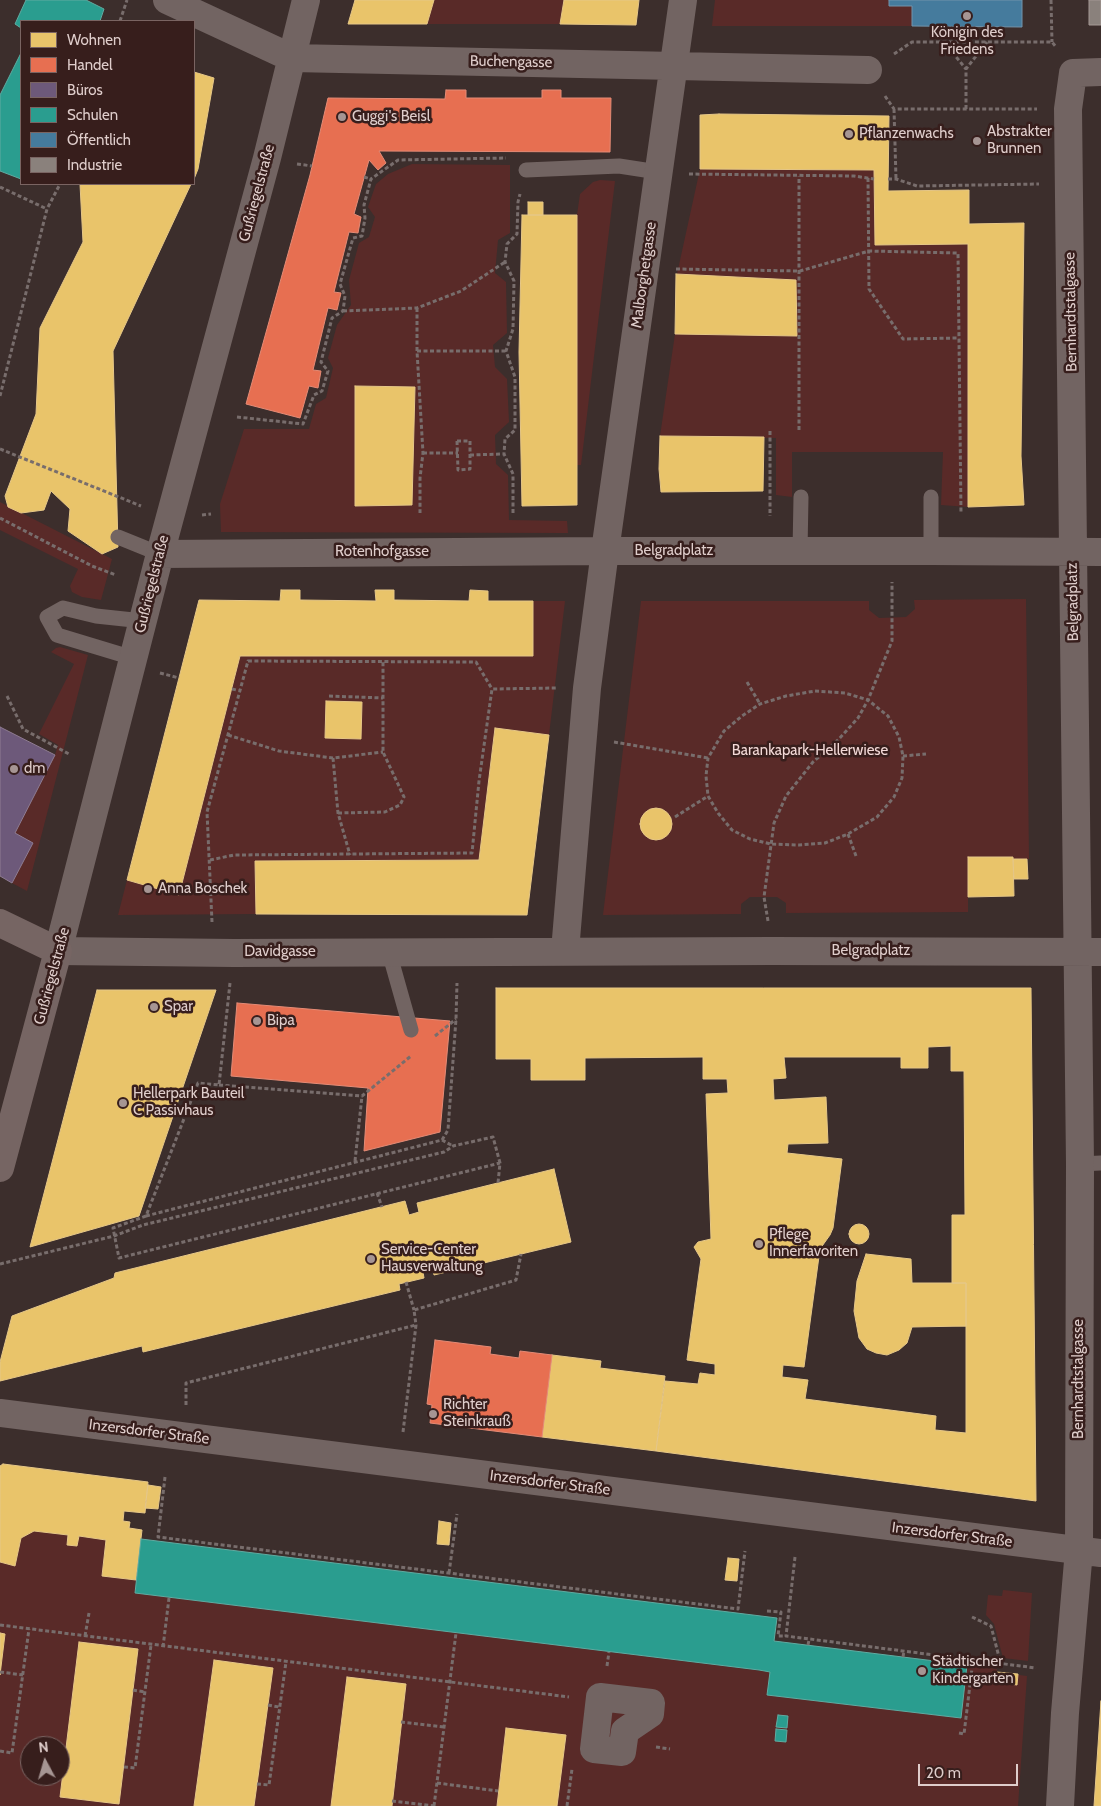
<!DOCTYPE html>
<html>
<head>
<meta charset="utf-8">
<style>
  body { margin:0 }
  #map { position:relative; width:1101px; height:1806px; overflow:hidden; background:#3c2e2c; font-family:Cabin,sans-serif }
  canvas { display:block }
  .legend { position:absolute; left:20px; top:20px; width:175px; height:165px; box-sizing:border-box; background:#371e1c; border:1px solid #7a6462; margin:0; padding:6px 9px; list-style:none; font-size:15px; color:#dfcdcb }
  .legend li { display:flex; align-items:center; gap:10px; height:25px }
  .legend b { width:25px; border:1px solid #7a6462 }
  .north { position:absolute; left:20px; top:1736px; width:50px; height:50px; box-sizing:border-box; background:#371e1c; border:1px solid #7a6462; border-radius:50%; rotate:354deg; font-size:14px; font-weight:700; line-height:20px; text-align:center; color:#dfcdcb }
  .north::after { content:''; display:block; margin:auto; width:18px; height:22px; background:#a69593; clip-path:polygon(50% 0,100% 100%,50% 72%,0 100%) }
  .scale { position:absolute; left:918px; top:1764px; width:100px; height:22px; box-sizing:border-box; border:2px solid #dfcdcb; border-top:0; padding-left:6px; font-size:15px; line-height:18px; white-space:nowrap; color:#dfcdcb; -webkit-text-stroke:4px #371e1c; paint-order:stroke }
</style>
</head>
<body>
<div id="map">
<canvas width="1101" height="1806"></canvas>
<ul class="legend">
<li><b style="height:14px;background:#e9c46a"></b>Wohnen</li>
<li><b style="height:14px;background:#e76f51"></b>Handel</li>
<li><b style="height:14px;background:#6d597a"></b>Büros</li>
<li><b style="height:14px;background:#2a9d8f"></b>Schulen</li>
<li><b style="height:14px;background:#457b9d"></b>Öffentlich</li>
<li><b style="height:14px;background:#8a817c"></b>Industrie</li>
</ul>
<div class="north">N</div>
<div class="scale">20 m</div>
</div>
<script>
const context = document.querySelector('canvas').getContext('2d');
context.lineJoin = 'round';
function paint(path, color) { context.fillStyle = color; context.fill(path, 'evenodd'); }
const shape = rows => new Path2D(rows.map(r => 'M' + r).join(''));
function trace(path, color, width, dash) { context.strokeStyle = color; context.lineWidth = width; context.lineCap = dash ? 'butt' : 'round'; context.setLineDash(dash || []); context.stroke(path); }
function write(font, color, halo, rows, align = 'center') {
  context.font = font + ' Cabin,sans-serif'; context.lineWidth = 5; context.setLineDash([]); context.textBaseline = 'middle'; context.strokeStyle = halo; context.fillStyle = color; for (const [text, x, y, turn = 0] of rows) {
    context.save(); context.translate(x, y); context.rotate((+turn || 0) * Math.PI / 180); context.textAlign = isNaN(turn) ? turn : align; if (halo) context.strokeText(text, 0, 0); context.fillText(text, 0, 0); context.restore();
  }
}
paint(shape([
  [434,0,564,0,560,24,427,24],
  [715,0,889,0,889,6,912,6,912,26,712,26],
  [412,164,510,165,510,233,498,240,495,273,506,282,507,333,493,345,495,367,507,379,509,422,495,435,496,464,508,475,509,520,567,521,568,533,221,532,220,504,244,429,309,429,316,404,326,398,333,368,328,358,337,325,351,305,349,280,359,243,369,237,375,217,368,207,376,184,388,174],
  [355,386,415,387,412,505,356,506],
  [700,169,874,170,875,245,968,244,968,507,941,505,943,452,792,452,792,497,776,495,776,438,660,436,675,334,797,335,796,280,677,274],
  [600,180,615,181,581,465,577,465,577,215,580,194,593,182],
  [0,502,112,559,101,600,82,597,72,592,70,586,78,569,0,530],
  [1026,599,1029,859,1013,859,1013,857,968,857,968,912,786,913,786,903,777,897,750,897,741,904,741,914,603,915,641,601,869,601,869,610,879,618,906,617,915,609,914,600],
  [533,601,565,601,549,735,495,729,479,860,256,861,256,914,118,915,127,880,179,894,240,656,532,656],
  [60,647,88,655,27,891,12,883,33,843,15,833,55,755,58,745,39,734,74,664,51,652,56,648],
  [34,1531,68,1535,68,1545,77,1546,79,1536,106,1540,102,1576,136,1580,135,1593,770,1672,767,1695,960,1718,967,1665,997,1669,997,1672,1027,1676,1018,1806,0,1806,0,1562,15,1566,21,1538],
  [30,1746,60,1746,60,1776,30,1776],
  [1003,1590,1032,1593,1028,1661,1003,1658,994,1624,986,1615,988,1595,1002,1596]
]), '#592a28');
const homes = shape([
  [355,0,434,0,427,24,348,24,355,0],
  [564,0,639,0,636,25,560,24,564,0],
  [194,72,214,78,198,169,194,179,194,72],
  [719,114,889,116,888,191,969,190,969,224,1024,223,1021,456,1024,505,968,507,968,244,875,245,874,170,700,169,700,115,719,114],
  [80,184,191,184,113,351,118,547,102,554,68,531,70,509,51,491,44,510,21,513,8,507,5,496,36,414,40,328,83,242,80,184],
  [528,202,543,202,543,215,528,215,528,202],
  [522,215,577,215,577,505,522,506,519,352,522,215],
  [676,274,796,280,797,336,675,334,676,274],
  [355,386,415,387,412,505,355,506,355,386],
  [660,436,764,437,763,491,661,492,659,469,660,436],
  [281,590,300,590,300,600,376,601,375,590,394,590,394,600,469,601,470,590,488,591,488,601,533,601,533,656,240,656,179,895,127,880,199,600,280,601,281,590],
  [326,701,362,702,361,739,325,738,326,701],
  [495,728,549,735,527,915,256,914,255,861,479,860,495,728],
  '640 824a16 16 0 1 1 32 0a16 16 0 1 1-32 0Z',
  [968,857,1013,857,1014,896,968,897,968,857],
  [1013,859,1027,859,1028,879,1014,879,1013,859],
  [496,988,1031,988,1036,1501,656,1451,665,1381,698,1384,700,1373,715,1375,715,1364,687,1360,701,1259,694,1247,698,1242,711,1239,706,1094,728,1093,727,1079,703,1079,703,1057,585,1058,585,1080,531,1080,531,1059,496,1059,496,988],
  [951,1046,951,1071,964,1071,965,1215,952,1215,952,1283,966,1283,966,1433,935,1430,936,1416,805,1399,808,1380,782,1377,783,1365,804,1367,820,1249,830,1235,833,1228,842,1159,787,1153,788,1144,828,1143,826,1097,774,1100,773,1079,786,1078,784,1057,901,1057,901,1068,928,1068,928,1047,951,1046],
  [97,990,216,990,139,1216,30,1247,97,990],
  [554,1169,571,1242,434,1275,432,1264,422,1266,424,1278,399,1284,400,1290,143,1352,142,1346,0,1381,0,1362,12,1316,114,1278,115,1273,405,1201,409,1215,419,1212,417,1203,554,1169],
  '849 1234a10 10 0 1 1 20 0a10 10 0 1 1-20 0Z',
  [866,1254,911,1259,912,1283,966,1283,966,1326,912,1327,907,1343,899,1350,887,1355,876,1353,867,1349,859,1338,854,1311,857,1281,866,1254],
  [552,1355,601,1361,600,1368,665,1376,656,1451,542,1437,552,1355],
  [3,1464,148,1482,145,1513,124,1511,123,1521,130,1522,129,1528,142,1530,136,1580,102,1576,106,1540,79,1536,77,1546,67,1545,68,1535,34,1531,21,1538,15,1566,0,1562,0,1466,3,1464],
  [148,1485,161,1487,158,1509,145,1508,148,1485],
  [439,1521,451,1523,449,1545,437,1544,439,1521],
  [728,1558,739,1559,737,1581,725,1580,728,1558],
  [0,1633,5,1634,0,1675,0,1633],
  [79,1642,138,1649,119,1804,60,1797,79,1642],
  [214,1660,273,1668,254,1806,194,1806,214,1660],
  [997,1672,1018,1674,1017,1685,995,1682,997,1672],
  [347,1677,406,1684,392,1806,331,1806,347,1677],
  [1101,1701,1101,1806,1094,1806,1101,1701],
  [506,1728,566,1735,557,1806,497,1806,506,1728]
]);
paint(homes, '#e9c46a');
trace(homes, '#e6c787', 1);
const shops = shape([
  [446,90,466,90,466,98,542,98,542,90,561,90,561,98,611,98,610,152,379,151,386,163,378,170,369,160,354,214,361,217,358,233,349,232,334,292,341,293,337,310,328,308,313,370,321,371,318,388,309,386,300,418,246,404,310,175,328,98,445,99,446,90],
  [237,1003,450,1021,440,1132,364,1151,368,1088,231,1076,237,1003],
  [435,1340,491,1347,490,1354,519,1358,520,1351,552,1355,542,1437,430,1423,432,1405,427,1404,435,1340]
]);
paint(shops, '#e76f51');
trace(shops, '#e58b76', 1);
const offices = shape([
  [0,727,55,755,15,833,33,843,12,883,0,876,0,727]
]);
paint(offices, '#6d597a');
trace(offices, '#8f7c92', 1);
const schools = shape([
  [26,0,86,0,104,9,100,21,21,21,21,28,15,24,26,0],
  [21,53,21,179,0,171,0,95,21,53],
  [141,1539,777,1618,774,1641,967,1665,961,1718,767,1695,770,1672,759,1670,135,1593,141,1539],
  [778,1715,788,1716,787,1728,776,1727,778,1715],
  [776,1729,787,1730,786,1742,775,1741,776,1729]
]);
paint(schools, '#2a9d8f');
trace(schools, '#60aba1', 1);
const public = shape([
  [889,0,1022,0,1022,27,912,26,912,6,889,6,889,0]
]);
paint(public, '#457b9d');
trace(public, '#7394ab', 1);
const industry = shape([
  [1089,0,1101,0,1101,25,1089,25,1089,0]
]);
paint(industry, '#8a817c');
trace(industry, '#a49894', 1);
trace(shape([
  [1051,0,1052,42],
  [120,21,127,0],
  [944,42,966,69],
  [894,54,912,42,1052,42,1056,47],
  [885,96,894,109,1037,109],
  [894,109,896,179],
  [966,109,966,69,987,42],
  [297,164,312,166],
  [689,174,854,176,874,179],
  [364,177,371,179],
  [868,178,869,289,903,339,959,338],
  [888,179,896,179,917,186,1039,184],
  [0,187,47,209],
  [676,269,800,271,869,251,958,253,961,514],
  [417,308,417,351,423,453,420,478,420,513],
  [343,311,417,308,461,291,505,262],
  [417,351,506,351],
  [0,396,47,209,60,184],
  [237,417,303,424,314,395,322,391,328,371,321,362,332,318,343,311,345,296,340,284,353,238,362,236,365,218,364,205,371,179,398,160,506,158],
  [799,430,799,176],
  [770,431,770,516],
  [457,441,470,441,470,469,458,470,457,441],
  [0,449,141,506],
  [423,453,458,453],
  [470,455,504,454],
  [513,513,513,474,504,454,505,439,515,430,515,377,506,351,513,329,514,281,505,262,507,244,517,234,518,202,520,194],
  [202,515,211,514],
  [0,518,92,566,116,575],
  [160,673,179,678],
  [747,682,760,704],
  [232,689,241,691],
  [815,691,845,693,868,700,888,716,899,737,903,756,902,778,894,797,877,817,848,834,825,843,799,845,771,844,750,839,732,830,718,813,708,796,706,776,708,758,724,731,742,716,760,704,786,696,815,691],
  [7,696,23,729,69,754],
  [329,696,383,698],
  [228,735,279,751,333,758,383,752],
  [614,742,708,758],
  [903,756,926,754],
  [333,758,338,813,350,855],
  [338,813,385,812,400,805,404,797,383,752,383,662],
  [675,817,708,796],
  [848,834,856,856],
  [210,860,234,855,472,853,479,781,492,689,557,688],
  [768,921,764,897,774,823,786,796,813,762,838,740,858,718,868,700,892,641,892,582],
  [212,922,207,812,248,661,476,662,492,689],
  [230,983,219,1085,198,1083,146,1216,442,1140,453,1146],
  [435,1036,456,1019],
  [219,1085,362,1096,411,1056],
  [442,1140,448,1130,456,1019,457,983],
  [355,1161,362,1096],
  [377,1193,382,1207],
  [146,1216,113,1228,119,1258,500,1163],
  [0,1264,114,1236,143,1225,444,1152,453,1146,493,1137,500,1163,498,1183],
  [406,1282,414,1310],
  [186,1405,186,1383,416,1325],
  [403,1432,416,1325,414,1310,516,1280,521,1254],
  [165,1477,158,1537,174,1539,738,1609,745,1551],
  [795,1557,786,1636,1036,1668],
  [449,1573,457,1514],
  [767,1611,781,1612,778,1636,786,1636],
  [972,1617,991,1626,999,1657,998,1663],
  [0,1625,569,1697],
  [85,1636,89,1613],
  [808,1645,809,1640],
  [163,1647,169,1598],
  [903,1657,904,1651],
  [607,1666,609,1652],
  [0,1672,23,1675],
  [133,1690,145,1692],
  [268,1705,279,1707],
  [401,1722,444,1727],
  [959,1733,964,1734,973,1660],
  [656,1747,670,1749],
  [0,1751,12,1753,29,1629],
  [124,1767,135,1768,151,1645],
  [437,1783,498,1791],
  [257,1784,269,1785,286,1662],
  [392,1801,434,1806],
  [434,1806,456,1633],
  [567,1806,572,1769]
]), '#786d6c', 3, [4, 2.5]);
trace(shape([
  [526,170,619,166,658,172],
  [931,497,931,551],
  [118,537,160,554],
  [800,551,801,497],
  [133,658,57,635,47,617,63,608,96,616,143,621],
  [389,952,411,1030],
  [1080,1164,1101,1163]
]), '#726462', 15);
trace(shape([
  [167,0,292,58,868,70],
  [306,0,267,158,160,554,58,951,234,953,772,951,1101,952],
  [160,554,605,551,931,551,1101,552],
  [565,951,587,688,605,551,683,0],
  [0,1413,1101,1553],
  [600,1697,651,1703,650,1714,625,1731,622,1752,594,1749,600,1697],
  [1060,1806,1065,1713,1079,1550,1080,1164,1068,109,1073,73,1101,72]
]), '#726462', 28);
trace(shape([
  [0,923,58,951,0,1168]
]), '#766563', 28);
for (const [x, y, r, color] of [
  [967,16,5,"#a69593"],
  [342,117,5,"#a69593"],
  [849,134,5,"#a69593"],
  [977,141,5,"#a69593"],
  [14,769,5,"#a69593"],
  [148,889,5,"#a69593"],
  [154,1007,5,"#a69593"],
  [257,1021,5,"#a69593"],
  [123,1103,5,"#a69593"],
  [759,1244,5,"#a69593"],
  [371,1259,5,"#a69593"],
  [433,1414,5,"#a69593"],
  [922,1671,5,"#a69593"]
]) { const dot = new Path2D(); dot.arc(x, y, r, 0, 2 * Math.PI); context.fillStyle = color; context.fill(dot); trace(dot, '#371e1c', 2); }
write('15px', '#dfcdcb', '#371e1c', [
  ["Königin des",967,33,"center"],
  ["Friedens",967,50,"center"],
  ["Guggi's Beisl",352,117],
  ["Abstrakter",987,132],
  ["Brunnen",987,149],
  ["Pflanzenwachs",859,134],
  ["dm",24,769],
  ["Anna Boschek",158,889],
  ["Spar",164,1007],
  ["Bipa",267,1021],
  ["Hellerpark Bauteil",133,1094],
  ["C Passivhaus",133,1111],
  ["Pflege",769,1235],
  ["Innerfavoriten",769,1252],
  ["Service-Center",381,1250],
  ["Hausverwaltung",381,1267],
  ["Richter",443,1405],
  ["Steinkrauß",443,1422],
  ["Städtischer",932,1662],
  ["Kindergarten",932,1679]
], 'left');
write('15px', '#dfcdcb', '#371e1c', [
  ["Buchengasse",511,62,1],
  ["Gußriegelstraße",257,193,-75],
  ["Malborghetgasse",644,275,-82],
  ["Bernhardtstalgasse",1071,312,-91],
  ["Belgradplatz",674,551],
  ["Rotenhofgasse",382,552],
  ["Gußriegelstraße",152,584,-76],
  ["Belgradplatz",1073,602,-91],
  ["Belgradplatz",871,951],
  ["Davidgasse",280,952],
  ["Gußriegelstraße",52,976,-75],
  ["Bernhardtstalgasse",1079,1379,-90],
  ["Inzersdorfer Straße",149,1432,7],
  ["Inzersdorfer Straße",550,1483,7],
  ["Inzersdorfer Straße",952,1535,7]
]);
write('15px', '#f2d8d6', '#371e1c', [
  ["Barankapark-Hellerwiese",810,751]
]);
</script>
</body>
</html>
